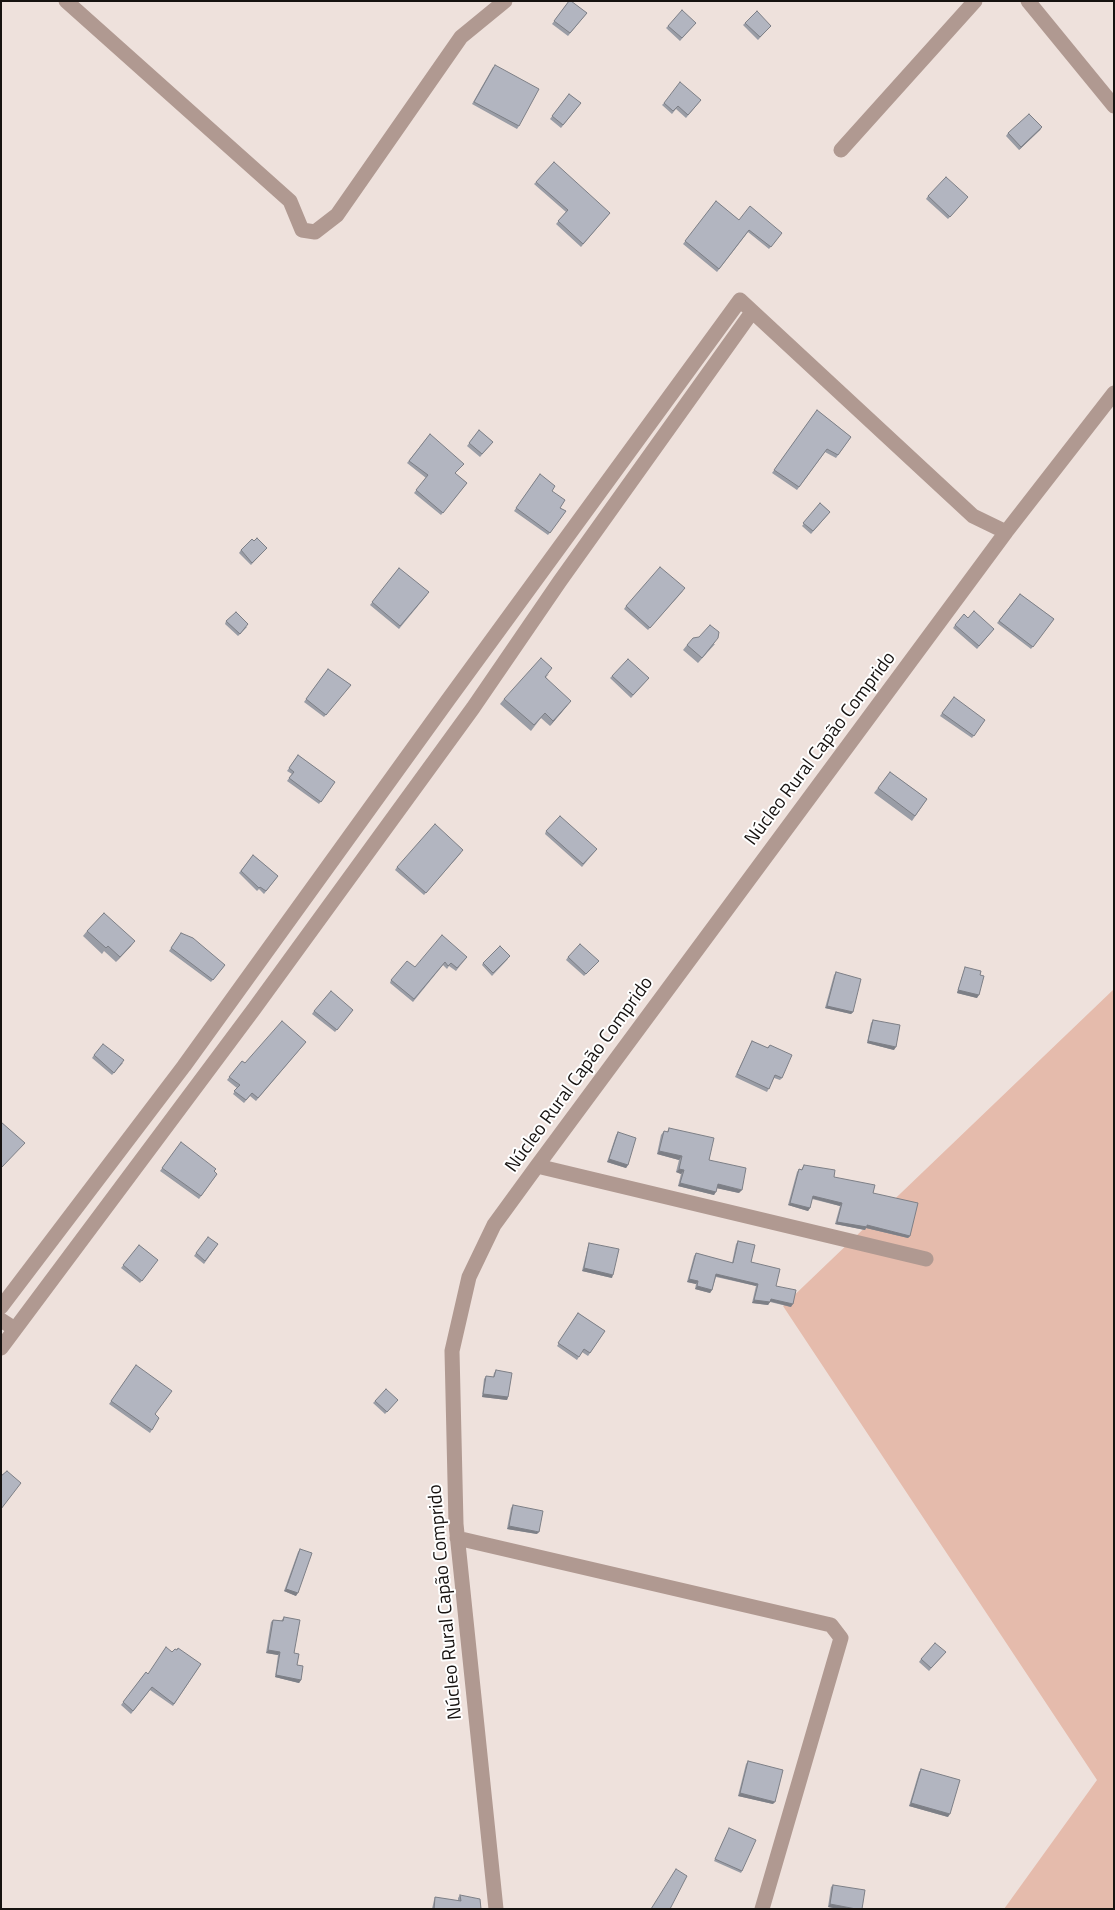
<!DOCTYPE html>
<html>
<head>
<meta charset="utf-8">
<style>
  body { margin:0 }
  #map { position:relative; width:1115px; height:1910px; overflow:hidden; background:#eee1dc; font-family:"Titillium Web",sans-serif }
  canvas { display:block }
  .frame { position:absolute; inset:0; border:2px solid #161210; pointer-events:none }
</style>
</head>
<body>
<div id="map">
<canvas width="1115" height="1910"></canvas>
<div class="frame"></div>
</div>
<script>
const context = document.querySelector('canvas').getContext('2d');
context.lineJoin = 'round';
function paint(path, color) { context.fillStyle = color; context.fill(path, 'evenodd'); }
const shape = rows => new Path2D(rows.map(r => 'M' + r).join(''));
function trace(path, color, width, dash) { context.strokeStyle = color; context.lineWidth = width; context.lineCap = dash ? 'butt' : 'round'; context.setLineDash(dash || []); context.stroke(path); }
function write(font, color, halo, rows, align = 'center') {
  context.font = font + ' "Titillium Web",sans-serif'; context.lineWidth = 4; context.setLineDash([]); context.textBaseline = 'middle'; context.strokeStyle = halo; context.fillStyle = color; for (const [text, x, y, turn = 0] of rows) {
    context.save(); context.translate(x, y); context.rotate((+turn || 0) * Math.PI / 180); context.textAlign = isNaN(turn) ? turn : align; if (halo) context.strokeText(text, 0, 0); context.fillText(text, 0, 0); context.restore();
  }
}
paint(shape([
  [1114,989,1114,1909,1004,1909,1097,1780,783,1306]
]), '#e5bbac');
trace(shape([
  [66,1,290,201,302,230,315,232,337,215,461,37,505,1],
  [1028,1,1114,106],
  [841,150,975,1],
  [537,1166,926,1259],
  [1,1307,184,1066,448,700,740,300,973,516,1006,532],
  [1,1320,15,1329],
  [1,1348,254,1009,473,708,560,581,752,312],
  [457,1538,831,1625,841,1638,762,1909],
  [496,1909,456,1524,452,1351,469,1277,494,1225,537,1166,1006,532,1114,393]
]), '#b09991', 15);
paint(shape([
  [569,1,587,13,568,36,552,24],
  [745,23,769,28,758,40,743,25],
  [694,25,680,41,666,28,668,26],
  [493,67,519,126,517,129,472,104],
  [569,94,581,103,561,128,550,119],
  [701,100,686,118,676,109,672,114,662,105,664,103],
  [1042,127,1040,130,1019,150,1006,136,1008,133],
  [536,182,610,213,581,247,556,224,566,212,534,184],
  [928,196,966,200,948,219,926,199],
  [716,201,739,220,782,233,769,249,748,232,717,272,683,244],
  [817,410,851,437,836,458,825,452,797,490,772,473],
  [479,430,493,442,480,457,467,446],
  [430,434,456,474,467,483,441,515,414,493,426,478,407,463],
  [540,474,552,491,560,508,566,511,548,535,514,511],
  [820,503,830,512,811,534,802,526],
  [254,541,267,548,251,565,239,553,241,550],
  [399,568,427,595,399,629,370,605],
  [683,591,648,630,624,609,626,606],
  [1020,594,1054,619,1031,649,997,623],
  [968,618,994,629,977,649,953,628,955,625],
  [226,621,247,627,238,636,225,624],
  [715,644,698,663,683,650,687,645],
  [328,669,351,685,324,717,304,702],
  [549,674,546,677,567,706,550,726,541,718,531,731,500,704,504,699],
  [612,676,649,678,631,698,610,678],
  [942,713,985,720,972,738,940,716],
  [298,755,335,782,319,804,287,781,292,774,287,771],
  [890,772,927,799,912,821,874,793],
  [546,831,597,849,582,867,545,834],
  [461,853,424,895,395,870,397,867],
  [253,855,278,876,264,894,259,889,257,891,239,873],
  [87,931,131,946,116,962,104,951,102,954,83,936],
  [181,933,225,965,211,982,169,951],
  [467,957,456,971,449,966,447,969,443,965,413,1002,390,983,391,980,415,967],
  [568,957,599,961,584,976,566,960],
  [508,959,492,976,482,965,483,963],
  [965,967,980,975,977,998,957,993,964,970],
  [836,972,853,1012,851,1014,825,1008,834,975],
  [353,1010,335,1032,312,1014,314,1011],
  [873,1020,894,1050,867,1043,871,1023],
  [752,1041,767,1048,770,1045,782,1078,780,1080,774,1078,767,1092,735,1077],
  [306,1042,256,1101,250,1096,244,1103,233,1094,237,1088,227,1080,242,1061,245,1063],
  [94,1055,123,1063,112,1075,92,1058],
  [669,1128,709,1160,739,1193,717,1188,714,1195,678,1186,681,1174,676,1172,679,1160,657,1154,661,1135,664,1131,667,1132],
  [618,1132,628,1165,626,1168,607,1162,616,1135],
  [181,1142,217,1174,199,1199,160,1171],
  [804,1165,873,1193,910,1236,908,1238,866,1228,865,1230,835,1224,840,1206,812,1199,810,1208,808,1211,788,1205,797,1172,799,1169,801,1170],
  [738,1241,751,1262,776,1286,791,1307,770,1302,768,1305,752,1303,756,1286,716,1277,712,1290,710,1293,695,1289,696,1284,687,1282,694,1256,696,1253,732,1263,736,1244],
  [589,1243,612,1278,582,1271,588,1246],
  [218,1244,204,1264,194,1256,196,1253],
  [139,1245,158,1260,140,1283,121,1268],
  [578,1313,605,1331,588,1356,582,1352,577,1360,557,1346],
  [136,1365,155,1415,159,1418,150,1433,109,1404],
  [496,1370,508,1397,507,1400,482,1397,484,1379,486,1376,493,1377,494,1373],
  [398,1400,385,1414,373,1403,375,1401],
  [513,1505,537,1534,507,1529,511,1508],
  [300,1549,296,1596,284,1591,298,1552],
  [284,1617,297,1665,301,1680,299,1683,275,1677,278,1655,266,1653,271,1622,273,1620,281,1621],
  [172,1652,201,1664,173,1706,150,1690,131,1714,121,1705,146,1672,148,1674],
  [946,1652,929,1671,919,1662,921,1659],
  [748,1761,773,1804,738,1796,746,1764],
  [921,1769,948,1817,909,1806,919,1772],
  [729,1828,742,1871,741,1873,714,1861],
  [833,1885,862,1909,839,1909,828,1907,831,1887],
  [460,1895,481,1909,432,1909,434,1900,435,1897,458,1901,458,1898]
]), '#999ca5');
paint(shape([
  [1042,127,1040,130,1019,150,1021,147],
  [571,701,567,706,550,726,553,721],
  [135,941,131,946,116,962,120,957],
  [958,990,979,995,977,998,957,993],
  [827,1006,853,1012,851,1014,825,1008],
  [868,1041,896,1047,894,1050,867,1043],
  [659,1151,682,1156,679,1160,657,1154],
  [609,1159,628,1165,626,1168,607,1162],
  [679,1169,684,1170,681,1174,676,1172],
  [680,1183,716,1192,714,1195,678,1186],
  [718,1184,742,1190,739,1193,716,1188],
  [813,1196,842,1203,840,1206,811,1198],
  [790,1203,810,1208,808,1211,788,1205],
  [837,1222,867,1225,910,1236,908,1238,866,1228,865,1230,835,1224],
  [584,1268,613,1275,612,1278,582,1271],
  [716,1274,758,1284,756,1286,715,1276],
  [689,1279,698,1281,696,1284,687,1282],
  [697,1286,712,1290,710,1293,695,1289],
  [771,1299,793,1304,791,1307,769,1301],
  [754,1300,770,1302,768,1305,752,1303],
  [483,1394,508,1397,507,1400,482,1397],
  [509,1526,539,1532,537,1534,507,1529],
  [286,1589,298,1593,296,1596,284,1591],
  [268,1650,280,1652,278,1655,266,1653],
  [276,1675,301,1680,299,1683,275,1677],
  [740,1793,775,1802,773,1804,738,1796],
  [911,1803,950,1814,948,1817,909,1806],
  [830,1904,856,1909,839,1909,828,1907]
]), '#7d7f86');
const building = shape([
  [569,1,571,1,587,13,570,33,554,21,569,1],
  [682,10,696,23,682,38,668,26,682,10],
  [757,11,771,26,760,37,745,23,757,11],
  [495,65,539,89,519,126,474,102,495,65],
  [680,82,701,100,688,115,678,106,673,111,664,103,680,82],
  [569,94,581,103,563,125,552,116,569,94],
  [1029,114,1042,127,1021,147,1008,133,1029,114],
  [554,162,610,213,583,244,558,221,568,210,536,182,554,162],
  [946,177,968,197,950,217,928,196,946,177],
  [716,201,739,220,750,206,782,233,771,247,749,230,719,269,685,241,716,201],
  [817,410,851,437,838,455,827,449,799,487,774,470,817,410],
  [479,430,493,442,482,454,469,443,479,430],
  [430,434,464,464,455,473,467,483,443,513,416,490,428,475,409,461,430,434],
  [540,474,555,486,552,491,565,500,560,508,566,511,550,533,516,508,540,474],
  [820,503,830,512,813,531,803,523,820,503],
  [257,538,267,548,252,563,241,550,252,539,254,541,257,538],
  [660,567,685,588,650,628,626,606,660,567],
  [399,568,429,592,400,626,372,602,399,568],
  [1020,594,1054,619,1033,647,999,621,1020,594],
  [974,611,994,629,979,646,955,625,964,614,968,618,974,611],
  [236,612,248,624,240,634,226,621,236,612],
  [710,625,719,632,718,638,702,658,687,645,693,638,699,637,710,625],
  [541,658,552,668,545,677,571,701,553,721,545,713,534,725,504,699,541,658],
  [628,659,649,678,633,695,612,676,628,659],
  [328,669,351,685,326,715,306,699,328,669],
  [954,697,985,720,974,736,942,713,954,697],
  [298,755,335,782,321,802,289,778,294,772,289,768,298,755],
  [890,772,927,799,915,816,878,788,890,772],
  [560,816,597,849,583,864,546,831,560,816],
  [435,824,463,850,426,893,397,867,435,824],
  [253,855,278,876,266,891,260,887,259,888,241,871,253,855],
  [104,913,135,941,120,957,108,946,106,948,87,931,104,913],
  [181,933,193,938,225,965,213,980,171,948,181,933],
  [442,935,467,957,457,968,451,963,448,966,445,962,414,999,391,980,407,961,415,967,442,935],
  [580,944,599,961,586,974,568,957,580,944],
  [500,946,510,956,493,973,483,963,500,946],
  [965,967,981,971,980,975,984,976,979,995,958,990,965,967],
  [836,972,861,979,853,1012,827,1006,836,972],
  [331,991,353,1010,337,1030,314,1011,331,991],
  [873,1020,900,1025,896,1047,868,1041,873,1020],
  [282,1021,306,1042,258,1098,252,1093,246,1100,234,1091,240,1085,229,1077,242,1061,245,1063,282,1021],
  [752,1041,768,1048,770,1045,792,1055,782,1078,775,1075,769,1089,737,1074,752,1041],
  [103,1044,124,1060,114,1073,94,1055,103,1044],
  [1,1122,25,1143,1,1168,1,1122],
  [669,1128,714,1138,709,1160,746,1168,742,1190,718,1184,716,1192,680,1183,684,1170,679,1169,682,1156,659,1151,664,1131,668,1132,669,1128],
  [618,1132,636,1138,628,1165,609,1159,618,1132],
  [181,1142,216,1169,214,1171,217,1174,201,1196,162,1168,181,1142],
  [804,1165,835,1170,834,1177,875,1185,873,1193,918,1203,910,1236,867,1225,867,1227,837,1222,842,1203,813,1196,810,1208,790,1203,799,1169,802,1170,804,1165],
  [208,1237,218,1244,205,1261,196,1253,208,1237],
  [738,1241,755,1245,751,1262,780,1269,776,1286,796,1290,793,1304,771,1299,770,1302,754,1300,758,1284,716,1274,712,1290,697,1286,698,1281,689,1279,696,1253,733,1263,738,1241],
  [589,1243,619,1249,613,1275,584,1268,589,1243],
  [139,1245,158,1260,142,1281,123,1265,139,1245],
  [578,1313,605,1331,590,1353,584,1349,579,1357,558,1343,578,1313],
  [136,1365,172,1391,155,1414,159,1418,152,1430,111,1401,136,1365],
  [496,1370,512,1373,508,1397,483,1394,486,1376,494,1377,496,1370],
  [386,1389,398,1400,387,1412,375,1401,386,1389],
  [7,1471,21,1483,1,1509,1,1476,7,1471],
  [513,1505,543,1511,539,1532,509,1526,513,1505],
  [300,1549,312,1553,298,1593,286,1589,300,1549],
  [284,1617,300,1620,294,1653,299,1654,297,1665,303,1666,301,1680,276,1675,280,1652,268,1650,273,1620,283,1621,284,1617],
  [935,1643,946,1652,931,1668,921,1659,935,1643],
  [166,1647,172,1652,175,1649,177,1650,178,1648,201,1664,174,1704,152,1687,133,1711,123,1702,146,1672,148,1674,166,1647],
  [748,1761,783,1770,775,1802,740,1793,748,1761],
  [921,1769,960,1780,950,1814,911,1803,921,1769],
  [729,1828,756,1840,742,1871,715,1859,729,1828],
  [676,1869,687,1876,670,1909,651,1909,676,1869],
  [833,1885,865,1890,862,1909,856,1909,830,1904,833,1885],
  [460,1895,480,1899,481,1909,434,1909,435,1897,461,1901,460,1895]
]);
paint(building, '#b2b5c0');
trace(building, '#7d7f86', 1);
write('19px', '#161210', '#fff', [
  ["Núcleo Rural Capão Comprido",821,749,-53],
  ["Núcleo Rural Capão Comprido",580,1075,-54],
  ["Núcleo Rural Capão Comprido",446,1602,-95]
]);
</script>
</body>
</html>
